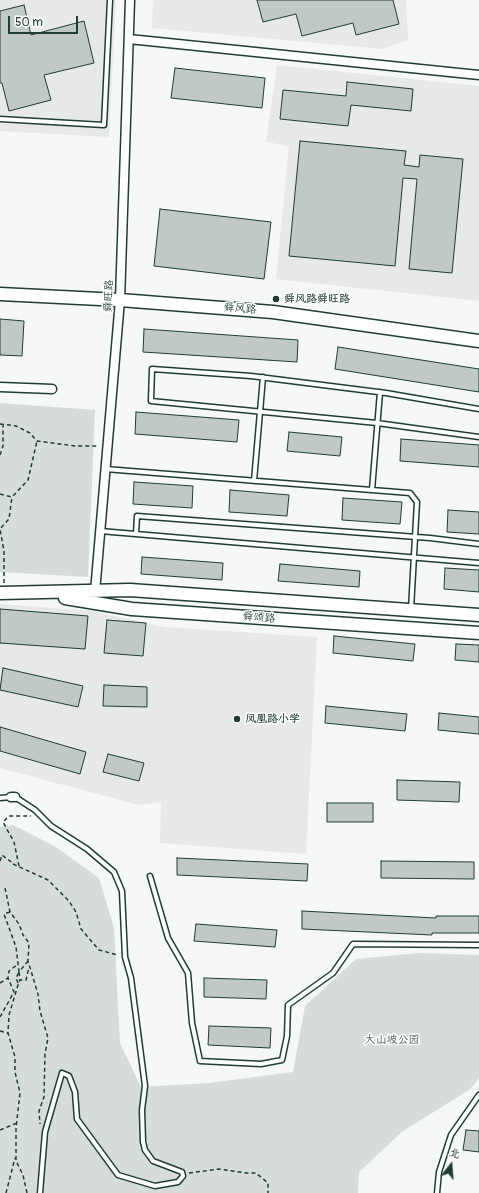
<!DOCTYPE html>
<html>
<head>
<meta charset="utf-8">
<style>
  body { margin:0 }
  #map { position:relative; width:479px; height:1193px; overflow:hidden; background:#f6f7f7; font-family:Pangolin,"LXGW WenKai TC",sans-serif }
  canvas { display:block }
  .north { position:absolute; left:431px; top:1145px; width:40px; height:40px; -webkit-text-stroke:3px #fff; paint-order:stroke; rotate:17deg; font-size:11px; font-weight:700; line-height:16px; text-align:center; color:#1f3d34 }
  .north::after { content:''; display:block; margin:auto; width:14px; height:18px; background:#1f3d34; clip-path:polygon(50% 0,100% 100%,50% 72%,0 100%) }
  .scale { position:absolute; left:8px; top:16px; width:70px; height:18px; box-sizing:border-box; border:2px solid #1f3d34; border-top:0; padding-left:5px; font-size:12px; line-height:14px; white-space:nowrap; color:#1f3d34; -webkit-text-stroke:3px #fff; paint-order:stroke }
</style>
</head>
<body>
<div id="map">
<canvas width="479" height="1193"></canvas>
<div class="north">北</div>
<div class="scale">50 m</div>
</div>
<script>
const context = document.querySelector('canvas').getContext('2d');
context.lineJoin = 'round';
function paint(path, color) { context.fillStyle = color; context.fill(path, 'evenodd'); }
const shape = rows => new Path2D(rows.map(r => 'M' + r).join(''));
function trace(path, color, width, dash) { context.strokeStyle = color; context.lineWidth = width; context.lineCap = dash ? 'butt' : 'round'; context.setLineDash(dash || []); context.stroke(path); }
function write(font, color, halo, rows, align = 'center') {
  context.font = font + ' Pangolin,"LXGW WenKai TC",sans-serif'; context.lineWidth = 3; context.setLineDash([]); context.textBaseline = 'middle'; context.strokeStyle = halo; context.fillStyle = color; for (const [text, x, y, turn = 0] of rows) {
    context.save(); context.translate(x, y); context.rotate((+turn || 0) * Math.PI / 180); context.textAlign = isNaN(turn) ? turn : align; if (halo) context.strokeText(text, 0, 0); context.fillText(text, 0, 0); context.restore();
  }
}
paint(shape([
  [0,0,116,0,109,137,0,131],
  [153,0,406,0,408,40,383,49,152,28],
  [277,65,479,86,479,301,276,279,289,146,266,142],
  [0,604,93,611,164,627,317,637,306,854,160,843,161,802,139,805,0,768]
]), '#e6e9e8');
paint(shape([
  [0,403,95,410,88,577,0,572],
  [13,825,56,847,99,878,114,928,120,1043,141,1087,209,1083,293,1072,305,1006,356,959,419,953,479,955,479,1078,469,1090,403,1131,359,1172,358,1193,0,1193,0,827]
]), '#d6dcdb');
const building = shape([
  [257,0,393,0,399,24,356,35,353,23,302,36,296,14,263,22,257,0],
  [24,5,31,35,84,21,94,63,44,75,51,100,9,111,2,83,0,83,0,11,24,5],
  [175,68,265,78,262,108,171,98,175,68],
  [347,82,413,89,411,111,351,105,348,126,280,119,283,90,346,96,347,82],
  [300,141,406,151,404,165,419,167,420,155,463,159,452,273,409,269,417,179,403,178,395,266,289,256,300,141],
  [160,209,271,222,264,279,154,266,160,209],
  [0,319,24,321,22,356,0,355,0,319],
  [144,329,298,340,297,362,143,352,144,329],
  [338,347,479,369,479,392,335,369,338,347],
  [136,412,239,420,237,442,135,434,136,412],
  [289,432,342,437,340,456,287,451,289,432],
  [401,439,479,445,479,467,400,461,401,439],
  [134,482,193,486,192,508,133,504,134,482],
  [230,490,289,495,287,516,229,512,230,490],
  [343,498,402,502,400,524,342,520,343,498],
  [448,510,479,512,479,534,447,532,448,510],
  [142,557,223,563,222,580,141,574,142,557],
  [280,564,360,571,359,587,278,581,280,564],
  [445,568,479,570,479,592,444,589,445,568],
  [0,609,88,616,85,649,0,643,0,609],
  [107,620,146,623,143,656,104,653,107,620],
  [334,636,415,644,413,661,333,653,334,636],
  [456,644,479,645,479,662,455,660,456,644],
  [3,668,83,686,78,707,0,690,3,668],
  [104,685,147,687,147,707,103,706,104,685],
  [326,706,407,714,405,731,325,723,326,706],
  [439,713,479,717,479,734,438,730,439,713],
  [0,727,86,752,80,774,0,751,0,727],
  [108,754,144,763,139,781,103,772,108,754],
  [397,780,460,782,459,802,397,800,397,780],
  [327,803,373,803,373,822,327,822,327,803],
  [177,858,308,864,307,881,177,875,177,858],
  [381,861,474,862,474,879,381,878,381,861],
  [302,911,436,918,436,916,479,916,479,933,432,933,432,935,302,929,302,911],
  [196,924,277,930,275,947,194,941,196,924],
  [204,978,267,980,266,999,204,997,204,978],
  [209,1026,271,1028,270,1048,208,1045,209,1026],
  [466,1130,479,1131,479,1152,463,1150,466,1130]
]);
paint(building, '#c0c9c6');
trace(building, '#1f3d34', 1);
const lane = shape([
  [0,119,104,125,110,0],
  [479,409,386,393,251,376,152,369,151,401,377,423,479,437],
  [105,469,410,493,417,502,411,609],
  [254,481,263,377],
  [372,490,380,392],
  [100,531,479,563],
  [136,534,137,516,430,538,479,544],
  [15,797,35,810,51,826,87,849,114,872,122,891,125,957,131,978,145,1086,142,1110,143,1142,145,1150,153,1161,182,1172,183,1176,178,1182,155,1186,118,1175,77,1119,75,1092,69,1076,62,1073,45,1132,40,1193],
  [0,798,11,797],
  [150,876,168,938,188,973,192,1023,200,1061,261,1064,282,1060,287,1036,288,1005,333,973,353,944,479,945],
  [437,1193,439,1172,451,1135,479,1095]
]);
const street = shape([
  [129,39,479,75],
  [0,387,52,389],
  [95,592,120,300,130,0],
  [11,797,15,797]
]);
const secondary = shape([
  [0,294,120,300,273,312,479,341],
  [0,593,130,590,479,615],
  [65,598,132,609,479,633]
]);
trace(lane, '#1f3d34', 7);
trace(street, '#1f3d34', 11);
trace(secondary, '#1f3d34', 15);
trace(shape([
  [0,424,16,426,30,433,37,441,75,446,99,446],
  [0,455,3,446,3,425],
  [0,494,12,497,28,480,37,441],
  [4,583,4,551,0,529,9,519,12,497],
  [0,861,2,855,14,864],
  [13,864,48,880,69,901,76,912,81,929,99,950,118,955],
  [19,866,14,842,3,822,9,816,31,816],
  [5,888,10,912,19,924,23,935,29,943,28,961,38,994,40,1011,48,1038,45,1054,44,1097,39,1111,40,1124],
  [10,912,4,914,16,947,19,972,28,961],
  [19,972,20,980],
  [0,983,8,978,9,971,18,964],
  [18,983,16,978,19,972],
  [0,1017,14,992,8,978],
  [0,1031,8,1033],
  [0,1130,17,1123],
  [189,1173,219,1169,246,1173,256,1173,268,1183,268,1193],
  [6,1193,15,1158],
  [27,1193,23,1175,16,1161,16,1128,20,1093,15,1072,15,1057,8,1033,9,1015,18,985,20,980,26,980,29,967]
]), '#1f3d34', 1.5, [4, 3]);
trace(lane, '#fff', 4);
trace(street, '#fff', 8);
trace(secondary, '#fff', 12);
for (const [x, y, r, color] of [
  [276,299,4,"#1f3d34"],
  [237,719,4,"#1f3d34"]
]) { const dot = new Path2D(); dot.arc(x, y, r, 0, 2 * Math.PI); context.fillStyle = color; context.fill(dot); trace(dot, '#fff', 1.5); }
write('11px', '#1f3d34', '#fff', [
  ["舜旺路",109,296,-87],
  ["舜风路",240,309,4],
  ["舜颂路",259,618,4]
]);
write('bold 11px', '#1f3d34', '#fff', [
  ["舜风路舜旺路",284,299],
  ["凤凰路小学",245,719]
], 'left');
write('11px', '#445d55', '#fff', [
  ["大山坡公园",392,1040]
]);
</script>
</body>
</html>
